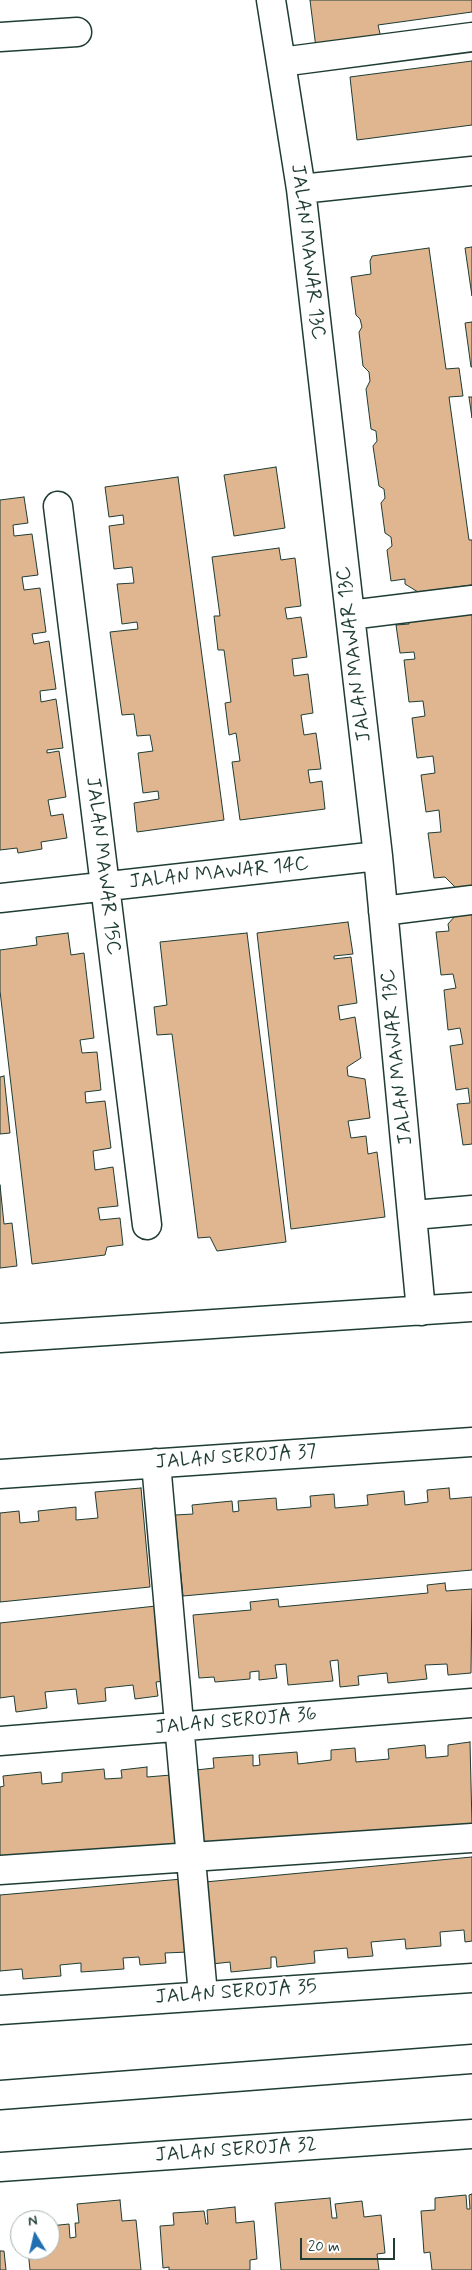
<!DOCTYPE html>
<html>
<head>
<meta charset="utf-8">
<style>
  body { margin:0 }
  #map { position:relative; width:472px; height:2270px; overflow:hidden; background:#fff; font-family:Mynerve,sans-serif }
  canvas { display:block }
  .north { position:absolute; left:10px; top:2210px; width:50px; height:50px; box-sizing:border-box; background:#fff; border:1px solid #a5b1ae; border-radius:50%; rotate:351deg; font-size:14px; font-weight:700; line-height:20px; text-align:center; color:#1f3d34 }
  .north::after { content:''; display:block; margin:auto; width:18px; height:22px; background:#1f6fb2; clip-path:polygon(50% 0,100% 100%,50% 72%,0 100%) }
  .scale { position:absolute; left:300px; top:2238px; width:95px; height:22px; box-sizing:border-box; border:2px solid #1f3d34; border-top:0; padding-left:6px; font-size:15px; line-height:18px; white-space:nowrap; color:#1f3d34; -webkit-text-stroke:4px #fff; paint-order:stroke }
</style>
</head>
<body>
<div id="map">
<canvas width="472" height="2270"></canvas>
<div class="north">N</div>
<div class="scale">20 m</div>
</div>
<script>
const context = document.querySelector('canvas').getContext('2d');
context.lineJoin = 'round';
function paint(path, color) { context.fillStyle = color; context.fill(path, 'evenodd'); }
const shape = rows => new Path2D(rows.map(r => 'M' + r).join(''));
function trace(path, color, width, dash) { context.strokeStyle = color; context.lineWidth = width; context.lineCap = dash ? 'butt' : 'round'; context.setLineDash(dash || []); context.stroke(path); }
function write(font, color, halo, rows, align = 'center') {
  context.font = font + ' Mynerve,sans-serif'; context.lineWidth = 5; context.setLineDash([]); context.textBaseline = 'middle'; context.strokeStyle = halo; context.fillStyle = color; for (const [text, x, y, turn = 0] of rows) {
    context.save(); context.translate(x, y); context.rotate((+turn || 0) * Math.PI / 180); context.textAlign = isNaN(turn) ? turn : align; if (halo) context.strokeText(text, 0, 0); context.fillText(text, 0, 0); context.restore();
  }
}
const building = shape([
  [310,0,472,0,472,12,378,25,381,38,316,48,310,0],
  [472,61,472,125,357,140,350,77,472,61],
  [472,247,472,296,465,248,472,247],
  [429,248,446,369,459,368,463,396,449,397,469,540,472,540,472,585,418,592,405,584,405,579,391,581,387,550,392,546,391,537,385,533,381,503,385,498,384,489,379,486,373,446,377,441,376,431,371,429,366,389,370,381,369,372,363,366,359,332,362,327,360,319,356,315,351,277,371,274,370,261,372,256,429,248],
  [472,322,472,367,471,367,465,323,472,322],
  [469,397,472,397,472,418,469,397],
  [276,467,285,528,234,536,224,475,276,467],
  [178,477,224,820,137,832,134,803,159,799,158,791,143,793,138,753,153,751,150,735,137,736,134,714,122,715,110,632,138,629,137,622,122,624,117,584,134,583,132,567,114,569,109,526,124,524,123,515,109,517,105,487,178,477],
  [24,497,28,523,13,525,14,536,32,534,38,575,22,577,24,590,40,588,46,632,32,634,34,644,49,641,56,689,40,691,41,702,56,699,63,748,47,750,47,753,59,751,66,797,48,800,51,816,63,814,67,838,41,842,42,849,18,853,17,848,0,850,0,500,24,497],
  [279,548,281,560,295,558,301,606,285,608,287,619,301,617,307,657,292,659,294,676,308,674,313,713,301,715,304,735,316,733,321,769,308,770,310,783,322,781,325,809,240,820,232,762,240,761,236,733,229,735,225,703,231,702,224,650,218,650,214,616,220,616,212,557,279,548],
  [472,605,472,888,458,890,445,877,434,878,428,833,441,832,439,810,426,812,421,775,435,773,433,756,417,758,412,718,425,716,423,701,409,702,404,660,415,659,414,652,400,653,396,625,409,624,408,613,472,605],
  [472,913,472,1144,463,1145,457,1104,470,1103,468,1088,456,1090,450,1046,463,1044,460,1028,448,1030,444,990,456,988,453,974,441,975,436,932,449,931,448,924,456,915,472,913],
  [348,922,353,954,334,956,334,959,351,957,357,1003,338,1006,340,1020,355,1017,361,1058,347,1067,348,1076,365,1079,370,1118,348,1121,351,1138,366,1136,368,1154,377,1152,385,1217,291,1229,257,933,348,922],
  [68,933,71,955,84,953,94,1038,80,1040,82,1053,97,1052,101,1090,85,1092,86,1103,105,1101,111,1148,93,1151,95,1170,113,1167,118,1206,98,1208,100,1220,120,1218,123,1245,107,1247,105,1255,32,1264,0,991,0,950,37,945,36,937,68,933],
  [247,933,286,1242,217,1251,210,1237,198,1238,172,1034,157,1035,154,1007,167,1005,160,942,247,933],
  [4,1076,10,1133,0,1134,0,1077,4,1076],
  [0,1185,4,1224,12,1223,17,1266,0,1268,0,1185],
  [141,1488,150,1587,0,1602,0,1513,19,1511,20,1523,39,1521,38,1511,76,1507,76,1520,98,1518,95,1492,141,1488],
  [449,1488,450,1499,472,1497,472,1570,183,1596,175,1515,193,1514,192,1505,232,1501,233,1512,239,1511,238,1501,276,1498,277,1510,311,1507,310,1496,334,1494,335,1508,368,1505,367,1495,404,1491,405,1505,428,1502,427,1490,449,1488],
  [445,1583,446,1591,472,1589,471,1673,448,1675,447,1664,425,1665,427,1679,388,1683,387,1673,358,1676,359,1685,340,1687,338,1660,330,1661,333,1681,288,1685,286,1664,275,1665,277,1678,259,1680,259,1671,250,1672,250,1679,215,1682,214,1677,199,1678,193,1615,251,1610,250,1602,278,1599,279,1607,428,1593,427,1585,445,1583],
  [156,1606,164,1681,156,1682,158,1696,135,1699,133,1685,105,1688,106,1701,78,1704,76,1689,45,1692,47,1708,16,1712,14,1696,0,1698,0,1623,156,1606],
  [470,1742,472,1825,204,1849,196,1770,214,1768,213,1758,253,1755,253,1766,260,1765,259,1755,297,1752,298,1764,331,1760,331,1750,355,1748,356,1762,389,1759,388,1749,425,1745,426,1758,448,1756,448,1745,470,1742],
  [147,1767,147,1777,171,1775,177,1847,0,1863,0,1787,4,1786,3,1776,41,1772,42,1784,62,1782,62,1773,104,1769,105,1779,122,1778,121,1770,147,1767],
  [472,1857,472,1941,465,1942,464,1930,440,1932,441,1946,406,1949,405,1939,371,1942,373,1956,348,1958,347,1948,314,1951,315,1963,277,1967,276,1957,271,1957,271,1968,231,1972,230,1962,212,1964,205,1882,472,1857],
  [182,1879,188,1952,165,1953,166,1963,140,1965,139,1957,123,1958,124,1969,81,1972,81,1963,60,1965,61,1976,23,1979,22,1969,0,1971,0,1895,182,1879],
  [472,2194,472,2270,432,2270,430,2252,424,2253,421,2211,435,2210,435,2198,466,2195,467,2209,470,2209,469,2195,472,2194],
  [330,2198,332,2218,337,2218,335,2204,362,2201,364,2217,381,2215,385,2253,377,2254,379,2270,281,2270,275,2203,330,2198],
  [120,2200,122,2221,136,2220,141,2270,30,2270,28,2250,50,2250,50,2226,69,2224,70,2238,76,2237,75,2223,79,2223,77,2204,120,2200],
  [235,2207,236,2223,254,2221,257,2259,250,2260,250,2270,169,2270,169,2267,163,2268,160,2226,174,2225,173,2213,204,2211,206,2224,208,2224,207,2210,235,2207],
  [0,2251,4,2251,6,2270,0,2270,0,2251]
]);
paint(building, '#e0b691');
trace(building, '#1f3d34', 1);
const minor = shape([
  [271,0,301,189,350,615,378,856,421,1311],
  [0,37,77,32],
  [281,62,472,37],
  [301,189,472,171],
  [58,506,147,1225],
  [350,615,472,600],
  [0,898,378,856],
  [383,911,472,900],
  [414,1215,472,1210],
  [0,1338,472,1307],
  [156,1463,203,1995],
  [0,1474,472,1442],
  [0,1741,472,1703],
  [0,1870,472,1838],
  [0,2010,472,1978],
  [0,2095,472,2059],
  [0,2167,472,2134]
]);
trace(minor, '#1f3d34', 31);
trace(minor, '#fff', 28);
write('20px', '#1f3d34', '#fff', [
  ["JALAN MAWAR 13C",307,252,83],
  ["JALAN MAWAR 13C",355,654,-97],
  ["JALAN MAWAR 15C",102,866,83],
  ["JALAN MAWAR 14C",219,874,-6],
  ["JALAN MAWAR 13C",398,1057,-96],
  ["JALAN SEROJA 37",236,1458,-4],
  ["JALAN SEROJA 36",236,1722,-5],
  ["JALAN SEROJA 35",236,1993,-4],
  ["JALAN SEROJA 32",236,2151,-4]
]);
</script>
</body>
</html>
